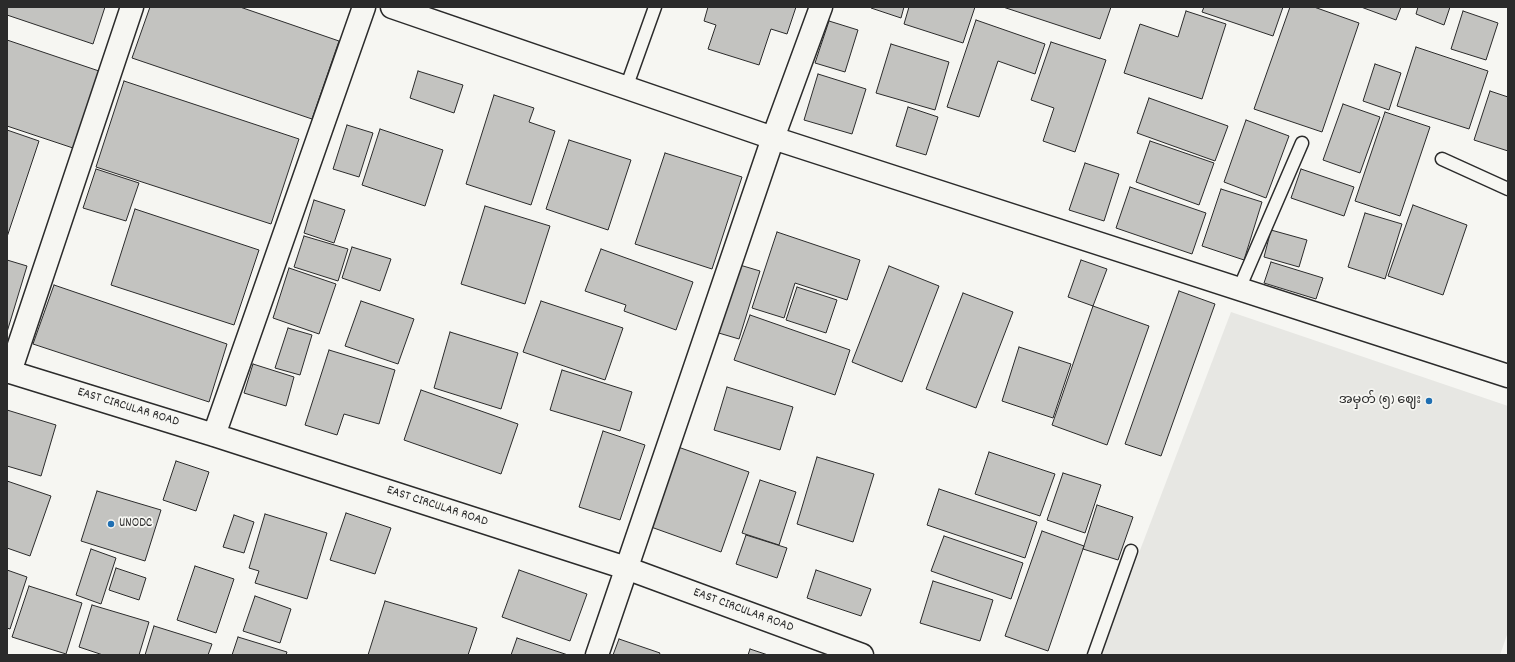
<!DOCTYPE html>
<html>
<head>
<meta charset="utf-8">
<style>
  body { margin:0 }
  #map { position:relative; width:1515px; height:662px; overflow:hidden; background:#f6f6f2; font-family:Dekko,sans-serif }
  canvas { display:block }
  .frame { position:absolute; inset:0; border:8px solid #2b2b2b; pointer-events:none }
</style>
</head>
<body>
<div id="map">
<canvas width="1515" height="662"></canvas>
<div class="frame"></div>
</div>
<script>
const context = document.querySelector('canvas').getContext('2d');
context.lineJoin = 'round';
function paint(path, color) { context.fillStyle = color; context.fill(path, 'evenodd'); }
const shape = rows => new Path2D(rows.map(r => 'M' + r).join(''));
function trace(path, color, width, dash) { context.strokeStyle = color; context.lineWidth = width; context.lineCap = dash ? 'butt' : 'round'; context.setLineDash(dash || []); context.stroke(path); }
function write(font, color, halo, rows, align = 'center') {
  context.font = font + ' Dekko,"Noto Sans Myanmar",sans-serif'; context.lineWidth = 3.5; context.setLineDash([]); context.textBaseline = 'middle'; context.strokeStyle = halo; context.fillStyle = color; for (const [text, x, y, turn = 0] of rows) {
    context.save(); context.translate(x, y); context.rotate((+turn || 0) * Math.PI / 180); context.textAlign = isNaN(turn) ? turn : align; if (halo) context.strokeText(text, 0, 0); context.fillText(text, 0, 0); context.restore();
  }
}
paint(shape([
  [1231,312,1508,406,1508,632,1500,655,1100,655]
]), '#e7e7e3');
const building = shape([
  [7,7,105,7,93,44,7,15,7,7],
  [150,7,240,7,339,41,312,119,132,58,150,7],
  [708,7,796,7,787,34,771,29,759,65,708,49,716,25,704,21,708,7],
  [872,7,904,7,901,18,871,8,872,7],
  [909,7,975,7,963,43,904,24,909,7],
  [1003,7,1111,7,1100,39,1003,7],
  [1204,7,1283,7,1273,36,1202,12,1204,7],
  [1290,7,1314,7,1359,23,1322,132,1254,109,1290,7],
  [1361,7,1401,7,1396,20,1361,7],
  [1418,7,1450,7,1444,25,1416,14,1418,7],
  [1186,11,1226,24,1202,99,1124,73,1140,24,1178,37,1186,11],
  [1463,11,1498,23,1486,60,1451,49,1463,11],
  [976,20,1045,44,1035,74,998,61,979,117,947,107,976,20],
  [829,21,858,30,845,72,815,63,829,21],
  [7,40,99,71,73,148,7,126,7,40],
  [1051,42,1106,60,1075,152,1043,141,1054,108,1031,100,1051,42],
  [891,44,949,62,935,110,876,93,891,44],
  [1416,47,1488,71,1469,129,1397,106,1416,47],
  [1375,64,1401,73,1389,110,1363,101,1375,64],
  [418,71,463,85,454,113,410,98,418,71],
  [818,74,866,89,852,134,804,120,818,74],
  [124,81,299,139,271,224,96,167,124,81],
  [1490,91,1508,97,1508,151,1474,140,1490,91],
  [494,95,534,108,529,122,555,131,531,205,466,184,494,95],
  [1149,98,1228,126,1215,161,1137,133,1149,98],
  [1343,104,1380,117,1360,173,1323,160,1343,104],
  [908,107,938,117,926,155,896,146,908,107],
  [1385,112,1430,127,1400,216,1355,201,1385,112],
  [1246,120,1289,136,1266,198,1224,182,1246,120],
  [347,125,373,133,359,177,333,169,347,125],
  [380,129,443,150,425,206,362,185,380,129],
  [7,130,39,141,7,237,7,130],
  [569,140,631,160,608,230,546,209,569,140],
  [1150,141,1214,163,1199,205,1136,182,1150,141],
  [665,153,742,177,712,269,635,244,665,153],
  [1085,163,1119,174,1104,221,1069,210,1085,163],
  [96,169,139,183,126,221,83,208,96,169],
  [1301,169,1354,187,1344,216,1291,198,1301,169],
  [1130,187,1206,213,1192,254,1116,228,1130,187],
  [1221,189,1262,202,1244,260,1202,246,1221,189],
  [314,200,345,210,334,243,304,233,314,200],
  [1413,205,1467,225,1443,295,1388,276,1413,205],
  [485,206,550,226,525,304,461,284,485,206],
  [135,209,259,250,234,325,111,285,135,209],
  [1365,213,1402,224,1385,279,1348,267,1365,213],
  [1271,230,1307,240,1299,267,1264,257,1271,230],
  [777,232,860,260,847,300,795,283,784,318,752,308,777,232],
  [304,236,348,249,338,281,294,267,304,236],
  [352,247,391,259,380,291,342,278,352,247],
  [601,249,693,282,676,330,624,311,626,305,585,291,601,249],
  [7,260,27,266,7,332,7,260],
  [1081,260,1107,269,1093,306,1068,297,1081,260],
  [1271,262,1323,278,1316,299,1264,283,1271,262],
  [733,263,760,271,739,339,712,331,733,263],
  [889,266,939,286,902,382,852,362,889,266],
  [289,268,336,284,319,334,273,318,289,268],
  [54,285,227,344,209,402,33,344,54,285],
  [797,287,837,300,826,333,786,320,797,287],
  [1179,291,1215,304,1161,456,1125,444,1179,291],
  [963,293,1013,312,976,408,926,389,963,293],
  [361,301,414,319,398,364,345,346,361,301],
  [541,301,623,328,605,380,523,352,541,301],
  [1093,306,1149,326,1107,445,1052,425,1093,306],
  [750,315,850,350,835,395,734,360,750,315],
  [288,328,312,335,300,375,275,368,288,328],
  [450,332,518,353,501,409,434,388,450,332],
  [1019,347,1071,364,1053,418,1002,401,1019,347],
  [329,350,395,370,379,424,344,414,337,435,305,425,329,350],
  [253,364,294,377,286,406,244,393,253,364],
  [562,370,632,392,620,431,550,410,562,370],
  [727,387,793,407,780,450,714,430,727,387],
  [421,390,518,424,501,474,404,440,421,390],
  [7,410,56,425,41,476,7,466,7,410],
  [603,431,645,445,620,520,579,507,603,431],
  [678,447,749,472,721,552,651,527,678,447],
  [989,452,1055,474,1040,516,975,494,989,452],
  [817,457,874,474,853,542,797,524,817,457],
  [176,461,209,472,196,511,163,500,176,461],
  [1063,473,1101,485,1085,533,1047,520,1063,473],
  [760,480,796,492,779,545,742,533,760,480],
  [7,481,51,496,30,556,7,548,7,481],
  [939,489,1037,522,1025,558,927,525,939,489],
  [97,491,161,510,145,561,81,541,97,491],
  [1097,505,1133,517,1118,560,1083,549,1097,505],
  [346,513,391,528,375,574,330,560,346,513],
  [265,514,327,533,307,599,255,583,259,571,249,568,265,514],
  [234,515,254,522,244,553,223,547,234,515],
  [1042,531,1084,546,1048,651,1005,636,1042,531],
  [746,535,787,548,777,578,736,564,746,535],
  [944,536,1023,563,1011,599,931,571,944,536],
  [91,549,116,558,101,604,76,595,91,549],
  [195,566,234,579,216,633,177,620,195,566],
  [116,568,146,578,139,600,109,590,116,568],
  [7,570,27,577,10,629,7,628,7,570],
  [519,570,587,594,570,641,502,617,519,570],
  [816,570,871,589,861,616,807,598,816,570],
  [933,581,993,600,980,641,920,623,933,581],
  [29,586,82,603,66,654,12,637,29,586],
  [255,596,291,609,280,643,243,631,255,596],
  [385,601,477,628,468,655,368,655,385,601],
  [92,605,149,622,139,655,103,655,79,647,92,605],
  [154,626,212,644,208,655,145,655,154,626],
  [238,637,287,652,286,655,232,655,238,637],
  [517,638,568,655,511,655,517,638],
  [619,639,660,653,659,655,613,655,619,639],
  [750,649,768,655,748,655,750,649]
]);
paint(building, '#c3c3c0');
trace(building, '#2b2b2b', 1);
const service = shape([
  [626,88,655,7],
  [1442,159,1508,189],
  [1239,289,1302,143],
  [1094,655,1131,551]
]);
const minor = shape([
  [392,7,773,138,1508,376],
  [7,371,214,435,626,568,862,655],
  [10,372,132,7],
  [214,435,364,7],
  [597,655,773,138,821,7]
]);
trace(service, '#2b2b2b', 15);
trace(minor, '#2b2b2b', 25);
trace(service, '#f6f6f2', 12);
trace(minor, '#f6f6f2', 22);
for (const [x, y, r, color] of [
  [1429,401,4,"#1f6fb2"],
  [111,524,4,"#1f6fb2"]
]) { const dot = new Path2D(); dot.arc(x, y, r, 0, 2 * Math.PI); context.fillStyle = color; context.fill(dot); trace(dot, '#f6f6f2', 1.5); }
write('13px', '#2b2b2b', '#f6f6f2', [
  ["အမှတ် (၅) ဈေး",1421,401],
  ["UNODC",119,524,"left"]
], 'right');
write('13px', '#2b2b2b', '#f6f6f2', [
  ["EAST CIRCULAR ROAD",128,408,17],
  ["EAST CIRCULAR ROAD",437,507,18],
  ["EAST CIRCULAR ROAD",743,611,20]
]);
</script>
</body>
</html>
